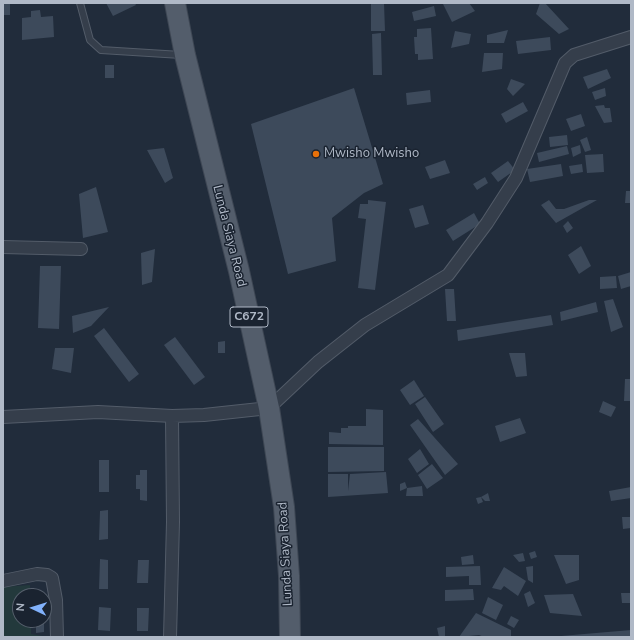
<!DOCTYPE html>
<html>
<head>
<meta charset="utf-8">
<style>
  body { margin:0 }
  #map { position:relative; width:634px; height:640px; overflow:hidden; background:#212c3b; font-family:"Nunito Sans",sans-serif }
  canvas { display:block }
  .frame { position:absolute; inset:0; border:4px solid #b0b9c7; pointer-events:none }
  .north { position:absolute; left:12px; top:588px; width:40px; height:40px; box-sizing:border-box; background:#1a2330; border:1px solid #565f6c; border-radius:50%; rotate:274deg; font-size:11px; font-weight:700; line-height:16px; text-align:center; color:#b0b9c7 }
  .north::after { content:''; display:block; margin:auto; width:14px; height:18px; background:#81b1fb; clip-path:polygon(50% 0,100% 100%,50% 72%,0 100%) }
</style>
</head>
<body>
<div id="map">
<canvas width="634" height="640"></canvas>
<div class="frame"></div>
<div class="north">N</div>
</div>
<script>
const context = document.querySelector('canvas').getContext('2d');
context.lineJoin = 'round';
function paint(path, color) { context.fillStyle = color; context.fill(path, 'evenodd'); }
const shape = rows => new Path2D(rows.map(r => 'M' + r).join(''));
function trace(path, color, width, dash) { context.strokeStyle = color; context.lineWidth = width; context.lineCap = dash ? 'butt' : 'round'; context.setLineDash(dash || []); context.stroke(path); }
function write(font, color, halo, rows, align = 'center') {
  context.font = font + ' "Nunito Sans",sans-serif'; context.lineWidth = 3; context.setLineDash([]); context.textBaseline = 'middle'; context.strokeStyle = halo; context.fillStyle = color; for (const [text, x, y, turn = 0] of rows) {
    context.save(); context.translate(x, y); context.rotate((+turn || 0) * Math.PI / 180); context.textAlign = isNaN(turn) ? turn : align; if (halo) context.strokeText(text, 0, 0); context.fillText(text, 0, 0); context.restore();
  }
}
paint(shape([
  [30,585,30,596,20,596,20,620,31,620,31,634,49,637,3,637,3,587]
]), '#23393c');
paint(shape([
  [3,3,10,3,10,15,3,15],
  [106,3,135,3,136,5,113,16],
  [371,3,384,3,385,31,371,31],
  [446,3,469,3,475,11,452,22,443,4],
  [540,3,545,3,569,29,559,34,536,14],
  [434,6,436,16,414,21,412,12],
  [40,10,41,17,53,16,54,37,22,40,22,18,31,17,31,11],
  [431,28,433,59,418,60,418,54,415,54,414,37,417,37,417,29],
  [508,30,504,43,487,43,487,35],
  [455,31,471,34,469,44,451,48],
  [381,33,382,75,373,75,372,34],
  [550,37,551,50,518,54,516,41],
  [484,53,503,53,502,69,482,72],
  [105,65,114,65,114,78,105,78],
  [607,69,611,78,588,89,583,77],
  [511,79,525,84,513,96,507,89],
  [354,88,383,184,364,193,332,218,336,261,288,274,251,124],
  [605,88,606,96,595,100,592,92],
  [430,90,431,102,407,105,406,93],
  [523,102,528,111,506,123,501,114],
  [604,105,605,108,610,108,612,122,604,123,595,106],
  [581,114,585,126,571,131,566,119],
  [567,135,568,145,550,147,549,137],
  [587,137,591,150,585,152,580,140],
  [580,145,581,153,573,157,571,148],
  [567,146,569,154,539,162,537,153],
  [164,148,173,178,165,183,147,150],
  [603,154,604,172,587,173,585,155],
  [445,160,450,173,430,179,425,167],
  [508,161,515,170,498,182,491,173],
  [561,164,563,176,530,182,527,169],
  [582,164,583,172,571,174,569,166],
  [485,177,488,183,477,190,473,184],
  [96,187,108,232,83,238,79,194],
  [626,191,631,191,631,203,625,203],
  [368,200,386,202,375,290,358,288,366,219,358,218,360,204,368,204],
  [549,200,556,209,564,209,589,200,597,200,556,223,541,205],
  [423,205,429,224,415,228,409,209],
  [474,213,480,224,453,241,446,230],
  [568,221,573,228,567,233,563,226],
  [581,246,591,266,579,274,568,255],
  [155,249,152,282,142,285,141,253],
  [40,266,61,266,59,329,38,328],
  [631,272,631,286,621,289,618,276],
  [616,276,617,288,600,289,600,277],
  [445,289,454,289,456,321,447,321],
  [613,299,623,327,611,332,604,301],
  [596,302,598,312,561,321,560,312],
  [109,307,91,326,73,333,72,316],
  [551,315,553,325,458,341,457,330],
  [104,328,139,374,129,382,94,336],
  [175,337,205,377,194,385,164,345],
  [225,341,225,353,218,353,218,342],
  [55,348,74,348,71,373,52,369],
  [509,353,525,353,527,376,516,377],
  [625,379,631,379,631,401,624,401],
  [414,380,424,396,410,405,400,390],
  [425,397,444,424,433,432,415,404],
  [603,401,616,407,611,417,599,412],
  [366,409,383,410,383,445,329,444,329,432,341,433,341,428,348,428,348,426,366,426],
  [520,418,526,433,500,442,495,426],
  [418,419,458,464,445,475,410,425],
  [328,447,384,447,384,471,328,472],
  [420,449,429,464,417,473,408,459],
  [99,460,109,460,109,492,99,492],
  [432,464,443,478,427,489,418,475],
  [140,470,147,470,147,501,140,500,140,489,136,489,136,475,140,475],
  [386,472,388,493,328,497,328,474,348,474,348,491,350,474],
  [405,482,407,488,400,491,400,484],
  [422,486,423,496,406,496,407,488],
  [631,487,631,498,611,501,609,491],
  [488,493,490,501,485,501,481,497],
  [481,497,483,502,478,504,476,498],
  [108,510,108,539,99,540,100,511],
  [622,517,631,517,631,528,623,529],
  [535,551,537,557,531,559,529,553],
  [523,553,525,561,519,562,513,555],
  [473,555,474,564,462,565,461,557],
  [554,555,579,555,579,580,566,584],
  [100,559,108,560,108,589,99,589],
  [138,560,149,560,148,583,137,583],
  [480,566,481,585,469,585,469,576,446,577,446,567],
  [533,566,533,583,528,580,526,567],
  [504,567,526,581,518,596,504,586,501,590,492,588],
  [473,589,474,600,445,601,445,590],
  [530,591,535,603,528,607,524,594],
  [621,593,631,593,631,603,622,603],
  [573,594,582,616,550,613,544,595],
  [488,597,503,605,496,620,482,613],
  [99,607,111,608,110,631,98,630],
  [137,608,149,608,148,631,137,631],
  [476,613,511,630,511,637,484,637,479,635,459,637],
  [511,616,519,620,514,628,507,624],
  [36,620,44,620,44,632,36,633],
  [445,626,445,636,439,637,437,628],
  [631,630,631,637,561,637,561,636]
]), '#3d4a5b');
const service = shape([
  [80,3,90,40,101,50,181,55]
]);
const minor = shape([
  [3,247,81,249],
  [3,417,98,412,172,416,204,415,269,408,318,362,365,325,448,275,487,223,516,178,565,63,574,55,631,37],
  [3,581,37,574,47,575,52,578,56,600,57,637],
  [170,637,173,522,172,416]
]);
const primary = shape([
  [175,3,185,55,239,271,269,408,284,507,289,576,290,637]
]);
trace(service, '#535c69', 8);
trace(minor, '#535c69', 14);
trace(primary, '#3e4754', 22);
trace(service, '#353e4b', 6);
trace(minor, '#353e4b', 12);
trace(primary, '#535d6b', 20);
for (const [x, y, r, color] of [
  [316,154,4,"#e8710a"]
]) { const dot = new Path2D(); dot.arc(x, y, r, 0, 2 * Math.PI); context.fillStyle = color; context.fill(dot); trace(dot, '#1a2330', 1.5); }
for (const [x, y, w] of [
  [249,317,38]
]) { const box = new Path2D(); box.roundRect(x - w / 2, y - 10, w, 20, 3); context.fillStyle = '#1a2330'; context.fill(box); trace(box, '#b0b9c7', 1); }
write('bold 12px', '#b0b9c7', null, [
  ["C672",249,317]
]);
write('13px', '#b0b9c7', '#1a2330', [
  ["Mwisho Mwisho",324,154]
], 'left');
write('13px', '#b0b9c7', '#1a2330', [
  ["Lunda Siaya Road",229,236,76],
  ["Lunda Siaya Road",286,554,-93]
]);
</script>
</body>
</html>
